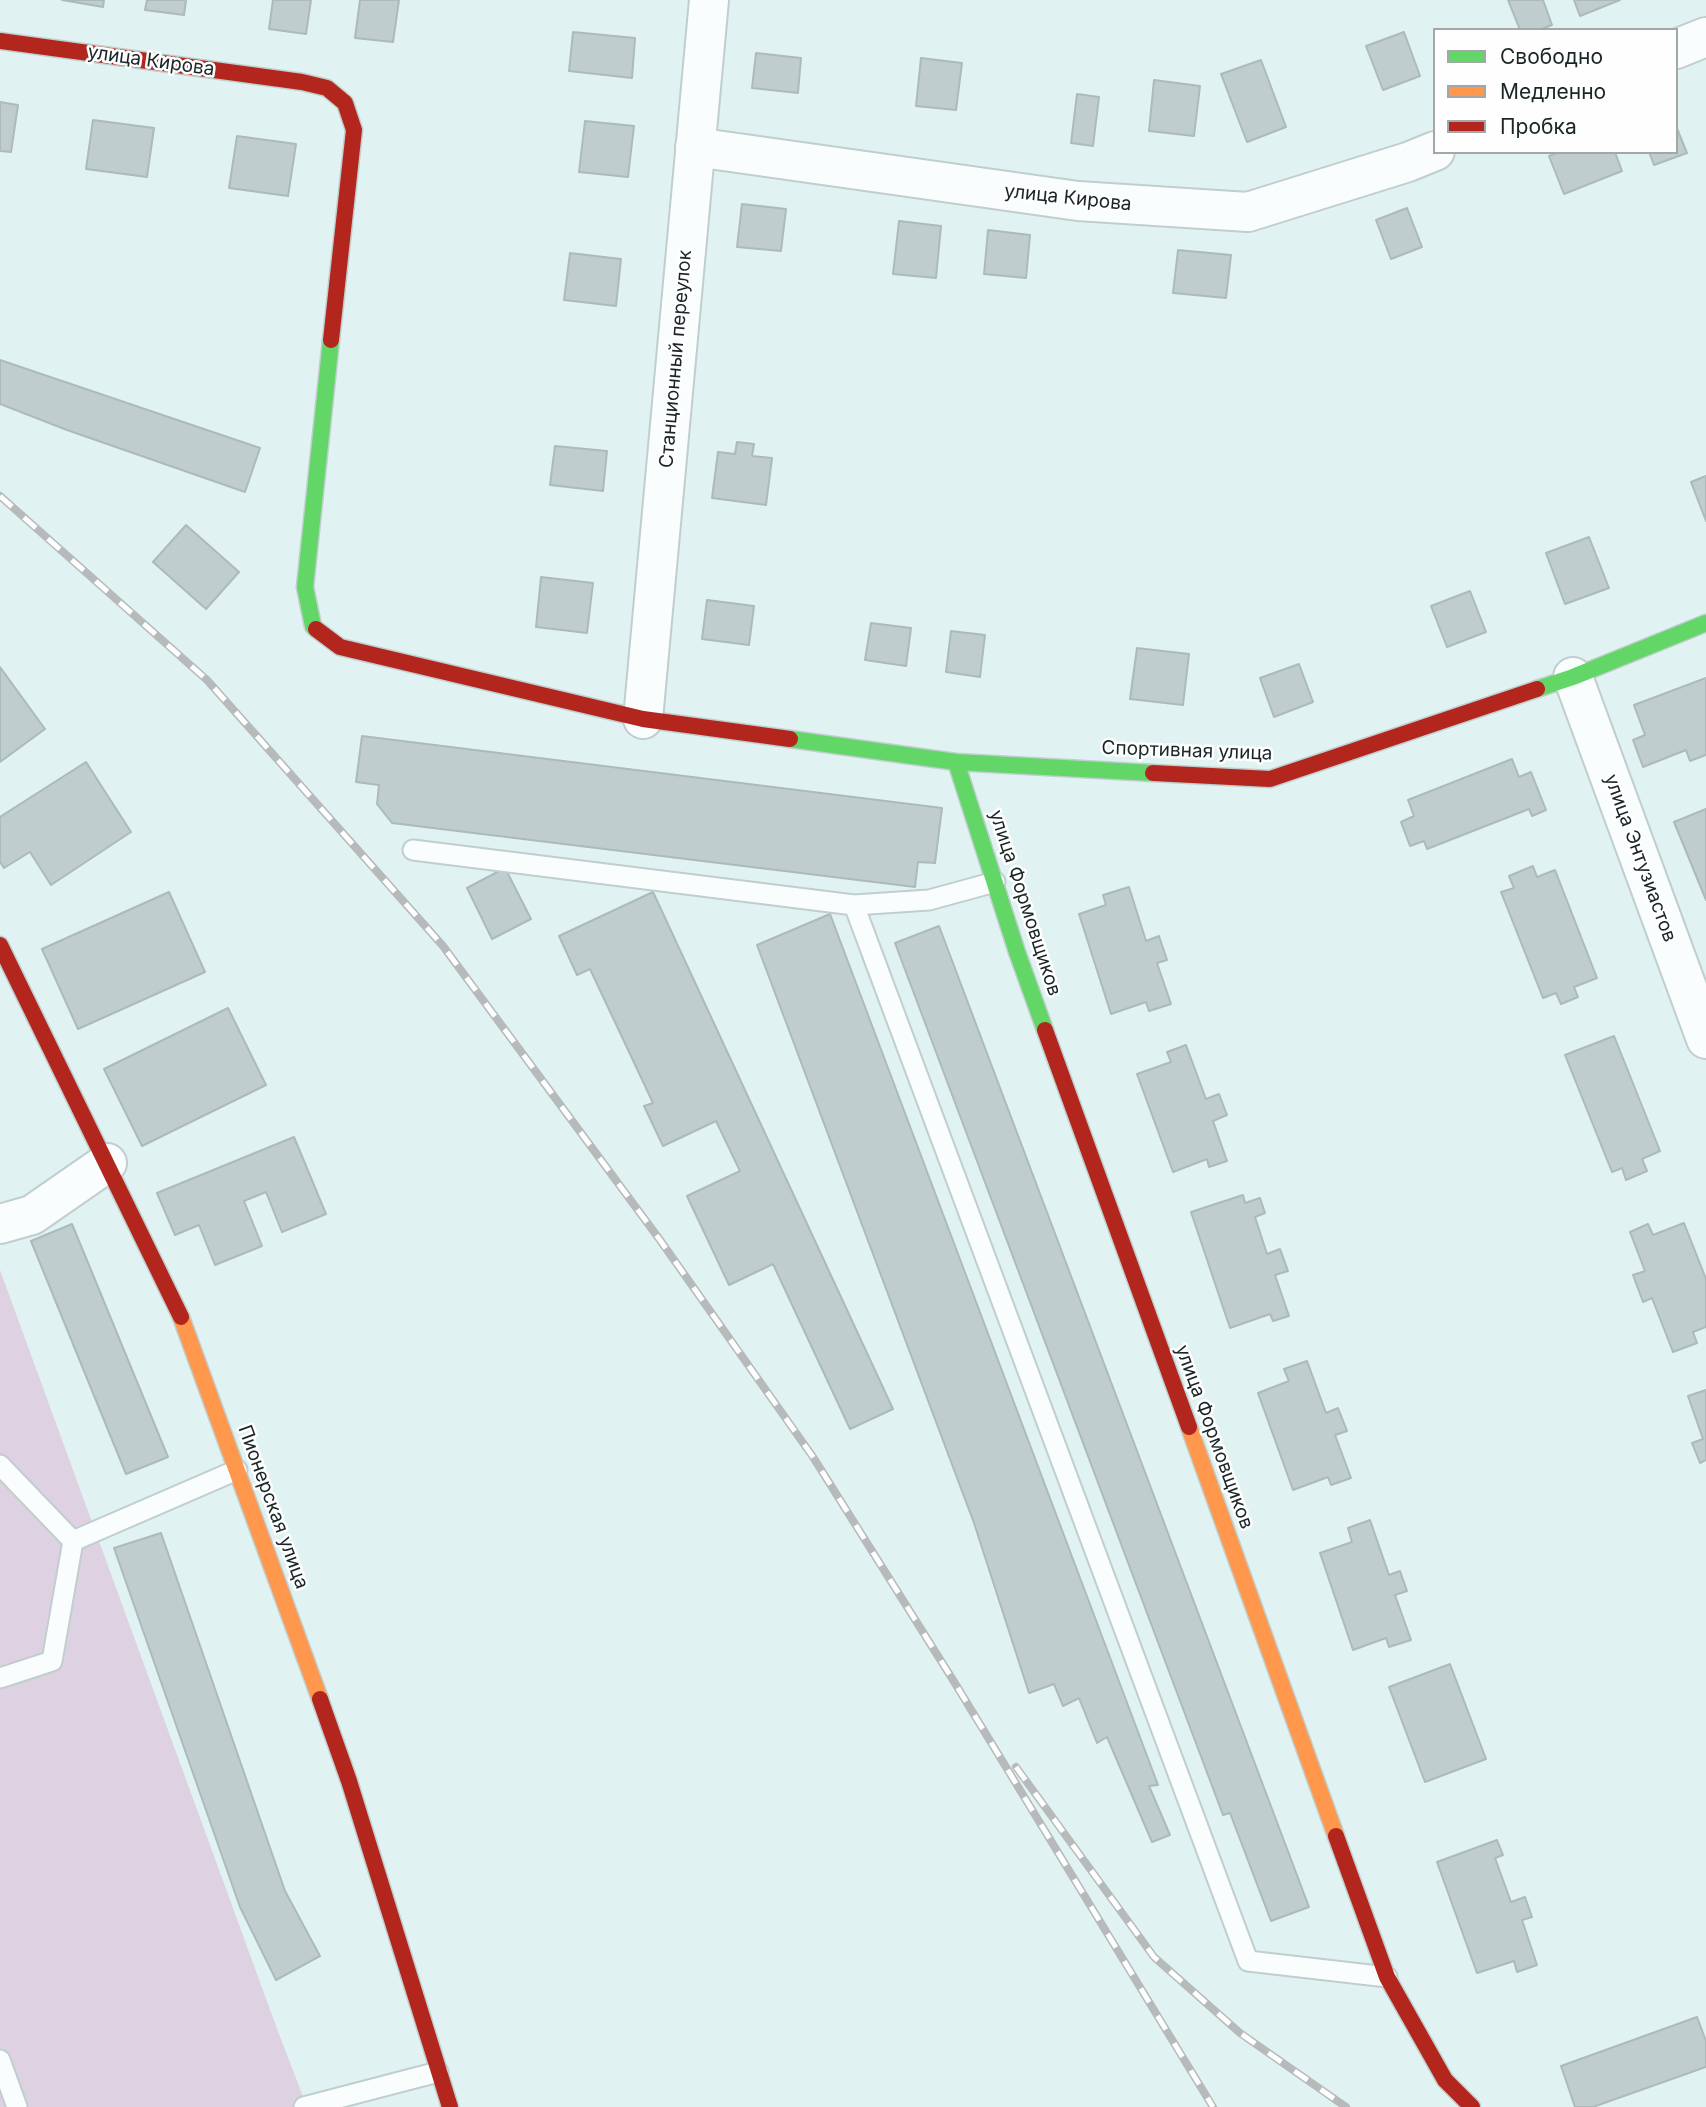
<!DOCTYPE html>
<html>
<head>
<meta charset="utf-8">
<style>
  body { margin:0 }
  #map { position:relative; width:1706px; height:2107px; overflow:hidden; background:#e0f2f2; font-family:Inter,sans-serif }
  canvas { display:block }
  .legend { position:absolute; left:1433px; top:28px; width:245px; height:126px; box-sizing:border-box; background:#fefefe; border:2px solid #a2a7a8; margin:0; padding:9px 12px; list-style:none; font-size:21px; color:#192526 }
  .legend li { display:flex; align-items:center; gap:14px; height:35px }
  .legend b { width:35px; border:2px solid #a2a7a8 }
</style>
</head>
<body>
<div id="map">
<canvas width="1706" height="2107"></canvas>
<ul class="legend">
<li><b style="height:9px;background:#63d668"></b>Свободно</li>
<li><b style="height:9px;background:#ff974d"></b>Медленно</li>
<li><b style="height:9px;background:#b3261e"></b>Пробка</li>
</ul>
</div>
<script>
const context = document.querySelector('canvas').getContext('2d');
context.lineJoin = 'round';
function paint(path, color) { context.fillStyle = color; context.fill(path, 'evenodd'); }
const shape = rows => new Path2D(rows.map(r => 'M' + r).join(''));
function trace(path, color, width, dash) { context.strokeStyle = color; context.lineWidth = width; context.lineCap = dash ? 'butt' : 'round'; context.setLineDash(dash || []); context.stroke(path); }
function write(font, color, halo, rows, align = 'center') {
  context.font = font + ' Inter,sans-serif'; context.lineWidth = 5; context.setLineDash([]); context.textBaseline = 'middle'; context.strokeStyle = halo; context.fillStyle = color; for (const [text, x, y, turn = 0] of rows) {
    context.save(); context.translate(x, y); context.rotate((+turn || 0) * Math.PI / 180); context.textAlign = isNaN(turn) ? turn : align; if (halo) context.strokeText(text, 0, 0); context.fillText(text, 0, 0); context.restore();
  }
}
paint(shape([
  [0,1270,276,2026,307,2107,0,2107]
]), '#ded1e2');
const building = shape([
  [62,0,104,0,103,7,62,0],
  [147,0,186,0,184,15,145,10,147,0],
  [273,0,311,0,306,34,269,29,273,0],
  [360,0,399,0,393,42,355,38,360,0],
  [1508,0,1543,0,1552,25,1539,30,1520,30,1508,0],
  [1574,0,1620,0,1580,16,1574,0],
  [573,32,635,38,632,78,569,71,573,32],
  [1404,32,1420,76,1383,90,1366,46,1404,32],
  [756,53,801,58,798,93,752,88,756,53],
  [921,58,962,63,956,110,916,106,921,58],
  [1261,60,1286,127,1247,142,1221,74,1261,60],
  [1154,80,1200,86,1194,136,1149,131,1154,80],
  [1077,94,1099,97,1093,146,1071,143,1077,94],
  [0,102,18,105,11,152,0,151,0,102],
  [93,120,154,128,147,177,86,169,93,120],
  [585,121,634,126,628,177,579,172,585,121],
  [1676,126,1687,153,1654,165,1649,152,1676,152,1676,126],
  [237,136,296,144,288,196,229,188,237,136],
  [1559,152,1615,152,1622,171,1564,194,1549,156,1559,152],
  [742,204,786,209,781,251,737,247,742,204],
  [1407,208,1422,247,1391,259,1376,220,1407,208],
  [899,221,941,226,936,278,893,274,899,221],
  [988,230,1030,235,1026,278,984,274,988,230],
  [1178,250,1231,255,1226,298,1173,293,1178,250],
  [570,253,621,259,616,306,564,300,570,253],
  [0,360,260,448,245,492,67,430,0,404,0,360],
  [737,442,754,444,752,456,772,458,766,505,712,498,718,452,735,454,737,442],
  [555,446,607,451,603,491,550,485,555,446],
  [1706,476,1706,521,1691,482,1706,476],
  [186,525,239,572,206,609,153,562,186,525],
  [1589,537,1609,588,1565,604,1546,553,1589,537],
  [541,577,593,583,587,633,536,627,541,577],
  [1470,591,1486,632,1447,647,1431,606,1470,591],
  [707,600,754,606,749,645,702,639,707,600],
  [871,623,911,628,906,666,865,660,871,623],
  [951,631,985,635,980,677,946,672,951,631],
  [1137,648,1189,654,1183,705,1130,699,1137,648],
  [1299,664,1313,702,1274,717,1260,678,1299,664],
  [0,667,45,729,0,762,0,667],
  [1706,678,1706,755,1690,761,1686,750,1643,767,1633,740,1645,735,1634,705,1706,678],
  [362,736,942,808,935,863,918,862,915,887,392,823,377,804,379,785,356,782,362,736],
  [1512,759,1519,777,1531,772,1546,810,1532,816,1529,809,1427,849,1424,841,1410,846,1401,822,1414,816,1408,800,1512,759],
  [86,762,131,832,51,885,30,852,4,868,0,862,0,817,86,762],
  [1706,809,1706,900,1674,822,1706,809],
  [1533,866,1537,877,1555,870,1597,978,1574,987,1578,997,1561,1004,1556,993,1543,998,1501,892,1514,888,1509,876,1533,866],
  [505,868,531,919,492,939,467,888,505,868],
  [1129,887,1146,941,1159,936,1167,960,1157,963,1171,1004,1149,1011,1146,1002,1111,1014,1079,914,1106,905,1103,895,1129,887],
  [169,892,205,972,78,1029,42,949,169,892],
  [653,892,893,1409,850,1429,773,1264,729,1285,687,1196,740,1171,716,1121,663,1146,644,1106,653,1103,590,969,577,975,559,936,653,892],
  [830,914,1158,1785,1149,1786,1170,1835,1152,1842,1107,1737,1097,1743,1079,1698,1063,1706,1054,1684,1029,1693,974,1523,757,945,830,914],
  [939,926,1309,1907,1271,1921,1230,1813,1223,1815,895,943,939,926],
  [228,1008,266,1085,142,1146,104,1069,228,1008],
  [1614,1036,1660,1151,1642,1159,1647,1171,1626,1180,1622,1168,1612,1172,1565,1055,1614,1036],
  [1186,1045,1206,1099,1219,1094,1227,1115,1213,1121,1227,1161,1209,1167,1207,1159,1173,1172,1137,1074,1171,1062,1167,1052,1186,1045],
  [294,1137,326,1214,282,1232,266,1192,244,1201,262,1246,215,1265,199,1225,175,1235,157,1193,294,1137],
  [1243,1195,1245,1203,1260,1198,1265,1213,1255,1217,1267,1254,1280,1249,1288,1271,1275,1275,1289,1316,1273,1321,1270,1314,1230,1328,1191,1212,1243,1195],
  [1684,1223,1706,1279,1706,1327,1693,1332,1697,1343,1673,1352,1652,1298,1643,1302,1633,1275,1645,1271,1630,1232,1648,1224,1653,1235,1684,1223],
  [72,1224,168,1457,126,1474,31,1241,72,1224],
  [1307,1361,1326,1413,1338,1408,1347,1431,1335,1435,1351,1478,1331,1485,1328,1477,1293,1490,1258,1393,1289,1381,1284,1369,1307,1361],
  [1706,1390,1706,1460,1700,1463,1692,1443,1703,1439,1688,1396,1706,1390],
  [1370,1520,1389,1575,1400,1571,1407,1591,1395,1595,1411,1640,1389,1647,1386,1638,1353,1650,1320,1553,1352,1542,1348,1528,1370,1520],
  [161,1533,285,1891,320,1956,276,1980,240,1907,114,1548,161,1533],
  [1450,1664,1486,1759,1425,1782,1389,1687,1450,1664],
  [1497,1840,1503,1855,1495,1858,1511,1902,1525,1897,1532,1917,1522,1920,1537,1965,1517,1972,1514,1961,1477,1973,1437,1862,1497,1840],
  [1697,2017,1706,2041,1706,2067,1593,2107,1575,2107,1561,2066,1697,2017]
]);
paint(building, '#bfcdce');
trace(building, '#adbabb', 2);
const lane = shape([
  [413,850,854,905,929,900,995,882],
  [854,905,1248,1961,1387,1977],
  [0,1465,73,1541],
  [0,1678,52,1661,73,1541,237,1470],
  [0,2060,17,2107],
  [304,2107,438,2072]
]);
const street = shape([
  [1676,49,1706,37],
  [695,147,1078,201,1248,212,1408,162,1435,151],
  [1573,677,1706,1039],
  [643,719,709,0],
  [0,1224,32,1215,107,1163]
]);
const fast = shape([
  [316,629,313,626,305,587,331,340],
  [1537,689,1573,677,1706,623],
  [790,739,956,762,1153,773],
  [956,762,1017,952,1045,1030]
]);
const slow = shape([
  [181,1317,320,1699],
  [1189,1427,1336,1836]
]);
const jam = shape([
  [0,41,302,82,327,88,345,103,354,130,331,340],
  [316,629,340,647,643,719,790,739],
  [1153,773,1270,779,1537,689],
  [0,945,181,1317],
  [1045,1030,1189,1427],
  [320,1699,349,1781,450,2107],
  [1336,1836,1387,1977,1445,2080,1472,2107]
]);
trace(lane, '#c0cece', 23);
trace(street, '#c0cece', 42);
trace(fast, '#c0cece', 19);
trace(slow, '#c0cece', 19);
trace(jam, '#c0cece', 19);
trace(lane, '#fafdfd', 19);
trace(street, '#fafdfd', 38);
trace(fast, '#63d668', 16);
trace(slow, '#ff974d', 16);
trace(jam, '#b3261e', 16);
const rail = shape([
  [0,496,207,680,443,946,660,1240,813,1457,953,1680,1213,2107],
  [1016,1767,1154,1957,1240,2033,1346,2107]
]);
trace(rail, '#b6baba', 8);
trace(rail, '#fefefe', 5, [16]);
write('19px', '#192526', '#fefefe', [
  ["улица Кирова",151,61,8],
  ["улица Кирова",1068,198,6],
  ["Станционный переулок",676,359,-85],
  ["Спортивная улица",1187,751,2],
  ["улица Энтузиастов",1640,858,70],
  ["улица Формовщиков",1025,903,72],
  ["улица Формовщиков",1214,1437,70],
  ["Пионерская улица",273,1507,70]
]);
</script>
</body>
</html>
